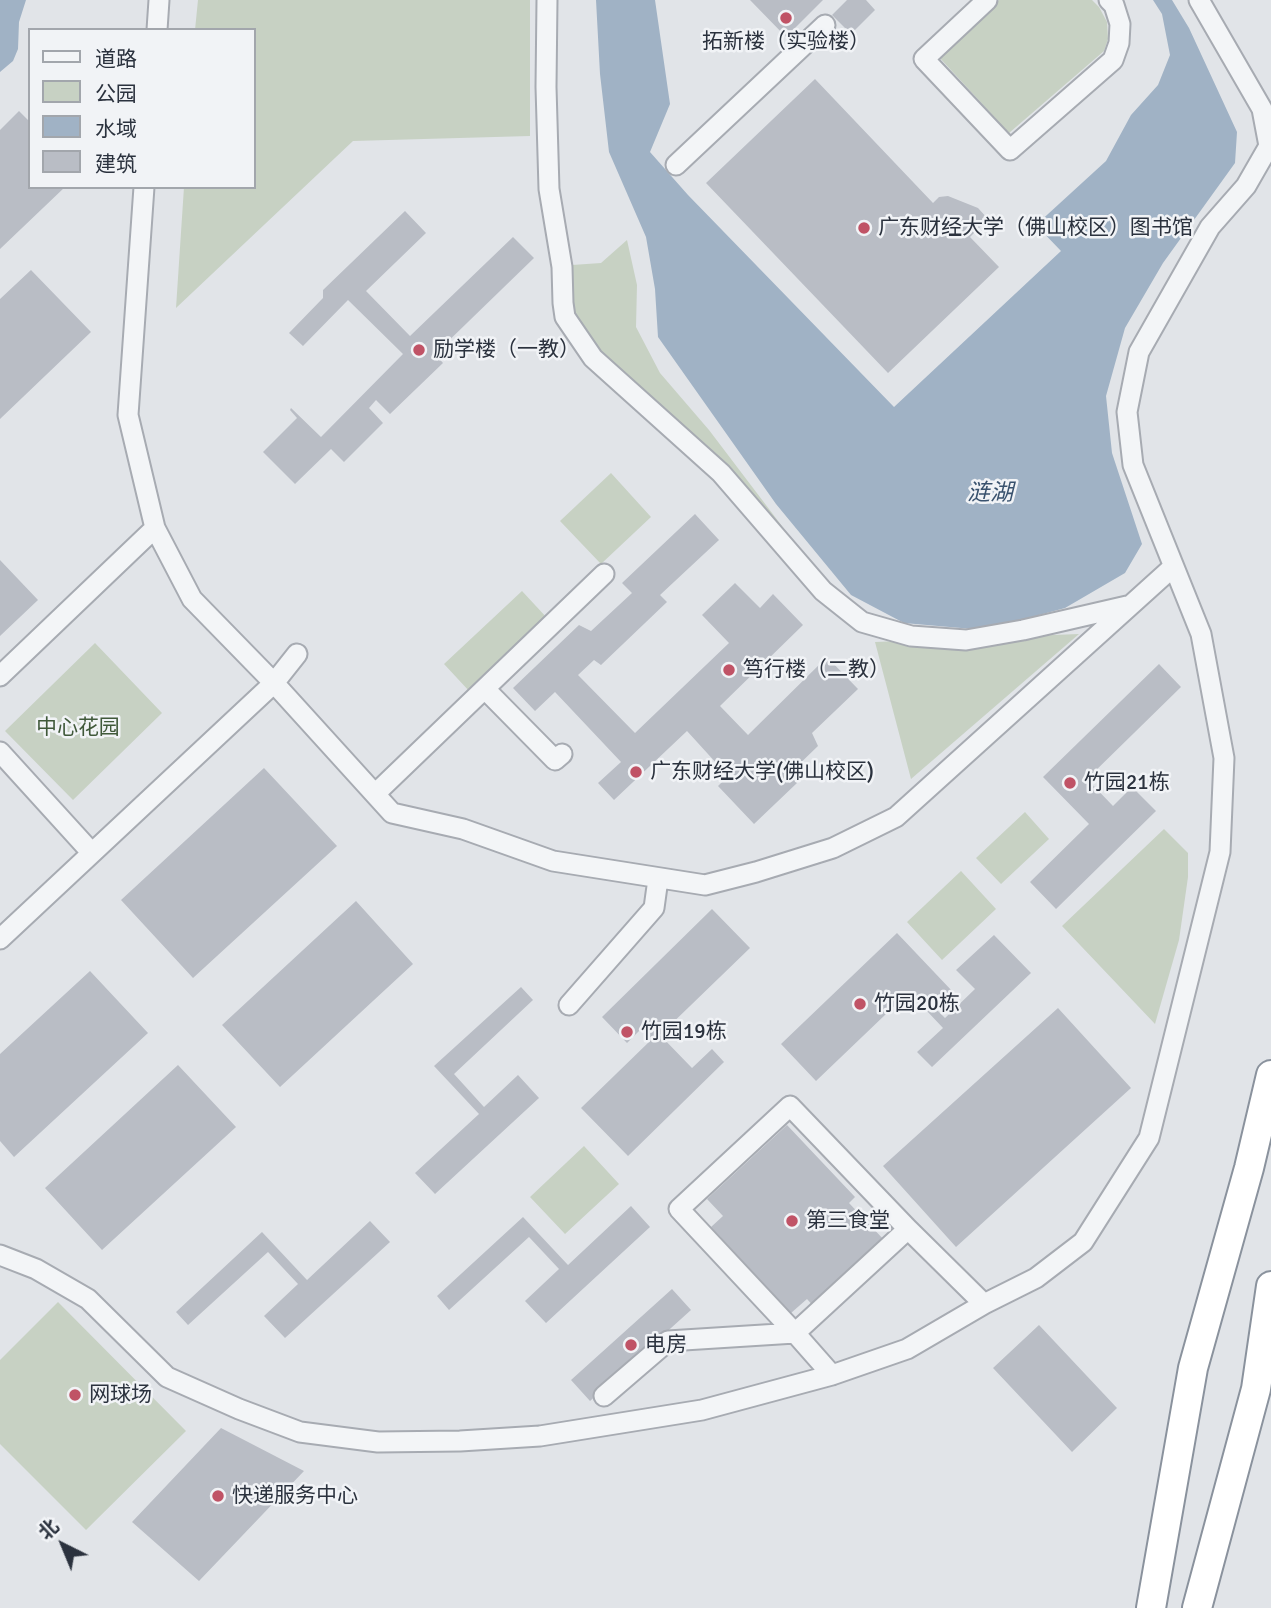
<!DOCTYPE html>
<html>
<head>
<meta charset="utf-8">
<style>
  body { margin:0 }
  #map { position:relative; width:1271px; height:1608px; overflow:hidden; background:#e1e4e8; font-family:Signika,"Noto Sans SC",sans-serif }
  canvas { display:block }
  .legend { position:absolute; left:28px; top:28px; width:228px; height:161px; box-sizing:border-box; background:#f1f3f6; border:2px solid #a2a6ac; margin:0; padding:9px 12px; list-style:none; font-size:21px; color:#2b323e }
  .legend li { display:flex; align-items:center; gap:14px; height:35px }
  .legend b { width:35px; border:2px solid #a2a6ac }
  .north { position:absolute; left:28px; top:1510px; width:70px; height:70px; -webkit-text-stroke:5px #f1f3f6; paint-order:stroke; rotate:317deg; font-size:19px; font-weight:700; line-height:28px; text-align:center; color:#2b323e }
  .north::after { content:''; display:block; margin:auto; width:24px; height:32px; background:#2b323e; clip-path:polygon(50% 0,100% 100%,50% 72%,0 100%) }
</style>
</head>
<body>
<div id="map">
<canvas width="1271" height="1608"></canvas>
<ul class="legend">
<li><b style="height:9px;background:#f3f5f7"></b>道路</li>
<li><b style="height:19px;background:#c7d1c3"></b>公园</li>
<li><b style="height:19px;background:#a0b2c5"></b>水域</li>
<li><b style="height:19px;background:#b9bdc5"></b>建筑</li>
</ul>
<div class="north">北</div>
</div>
<script>
const context = document.querySelector('canvas').getContext('2d');
context.lineJoin = 'round';
function paint(path, color) { context.fillStyle = color; context.fill(path, 'evenodd'); }
const shape = rows => new Path2D(rows.map(r => 'M' + r).join(''));
function trace(path, color, width, dash) { context.strokeStyle = color; context.lineWidth = width; context.lineCap = dash ? 'butt' : 'round'; context.setLineDash(dash || []); context.stroke(path); }
function write(font, color, halo, rows, align = 'center') {
  context.font = font + ' Signika,"Noto Sans SC",sans-serif'; context.lineWidth = 5; context.setLineDash([]); context.textBaseline = 'middle'; context.strokeStyle = halo; context.fillStyle = color; for (const [text, x, y, turn = 0] of rows) {
    context.save(); context.translate(x, y); context.rotate((+turn || 0) * Math.PI / 180); context.textAlign = isNaN(turn) ? turn : align; if (halo) context.strokeText(text, 0, 0); context.fillText(text, 0, 0); context.restore();
  }
}
paint(shape([
  [198,0,530,0,530,136,353,141,176,308,184,187,254,187,254,30,195,30],
  [999,0,1092,0,1099,7,1107,22,1108,39,1104,51,1009,133,938,56],
  [627,240,637,285,636,327,660,373,709,430,791,538,766,519,602,358,571,315,572,265,601,263],
  [611,473,651,517,601,564,560,521],
  [522,591,548,619,470,692,444,664],
  [1079,634,911,779,875,642],
  [95,643,162,713,73,800,5,731],
  [1025,812,1049,839,1001,884,976,858],
  [1164,829,1188,853,1188,877,1179,940,1155,1024,1062,926],
  [961,871,996,909,942,960,907,922],
  [584,1146,619,1184,565,1234,530,1197],
  [58,1302,186,1431,86,1530,0,1444,0,1360]
]), '#c7d1c3');
paint(shape([
  [0,0,26,0,19,22,18,49,13,61,0,72],
  [596,0,655,0,670,104,650,152,688,195,894,407,1061,251,1036,225,1106,161,1131,115,1158,85,1170,55,1162,14,1153,0,1172,0,1189,28,1237,132,1235,163,1163,263,1125,328,1106,396,1112,453,1142,544,1125,573,1065,608,984,630,904,623,851,595,776,504,658,337,655,289,646,237,609,152,600,74]
]), '#a0b2c5');
paint(shape([
  [750,0,823,0,786,37],
  [847,0,866,0,875,10,851,34,832,15],
  [815,79,933,203,939,197,948,196,978,208,988,219,970,237,999,267,888,373,706,183],
  [19,111,30,122,30,187,65,187,0,249,0,130],
  [405,211,426,233,366,291,410,336,513,237,534,258,435,354,443,363,390,414,376,400,369,408,383,423,344,462,331,449,295,484,263,452,297,418,290,410,291,408,321,437,403,354,348,300,303,346,289,333,323,298,323,290],
  [31,270,91,332,0,419,0,299],
  [695,514,719,540,660,595,667,602,601,665,594,660,578,675,635,733,729,643,702,615,735,583,760,608,773,594,803,625,720,706,748,735,827,657,858,689,812,733,818,746,789,774,797,783,754,824,718,786,728,776,687,731,614,800,598,783,621,762,555,692,535,711,513,688,579,625,591,631,632,593,622,583],
  [0,560,38,600,0,636],
  [1159,664,1181,687,1087,779,1113,806,1132,787,1156,811,1056,909,1030,882,1089,824,1043,777],
  [264,768,337,846,193,978,121,900],
  [356,901,413,964,280,1087,222,1025],
  [712,909,750,948,660,1035,692,1068,712,1049,724,1062,628,1156,581,1108,651,1040,641,1029,627,1043,602,1017],
  [897,933,953,992,935,1008,945,1018,975,989,956,970,994,935,1031,973,932,1067,917,1052,943,1028,909,992,816,1081,781,1044],
  [90,971,148,1033,14,1157,0,1141,0,1054],
  [521,987,533,1000,454,1074,484,1107,518,1075,539,1098,435,1194,415,1173,479,1114,434,1066],
  [1058,1008,1131,1088,956,1247,883,1166],
  [178,1065,236,1127,102,1250,45,1188],
  [787,1125,855,1197,849,1203,886,1242,815,1308,807,1299,791,1313,711,1227,723,1216,707,1199],
  [631,1206,650,1227,546,1323,525,1301,559,1269,529,1237,449,1310,437,1296,523,1217,568,1265],
  [370,1221,390,1242,285,1338,264,1316,298,1284,268,1252,188,1325,176,1312,262,1232,307,1280],
  [672,1289,691,1310,590,1401,571,1380],
  [1039,1325,1117,1408,1072,1452,993,1368],
  [221,1428,304,1471,199,1581,132,1522]
]), '#b9bdc5');
const minor = shape([
  [547,0,546,87,549,189,562,267,563,303,565,317,593,358,721,473,823,591,862,622,911,636,966,640,1023,630,1127,606],
  [987,0,924,59,1010,150,1113,60,1119,43,1120,24,1114,5,1109,0],
  [157,30,159,0],
  [676,165,825,25],
  [144,187,128,415,155,528,192,599,274,683,392,813,463,829,553,861,705,885,756,872,833,848,896,817,1173,567],
  [0,676,155,528],
  [485,689,555,760,562,754],
  [0,752,91,852],
  [375,794,604,574],
  [0,939,274,683,297,654],
  [569,1005,654,908,658,879],
  [908,1229,790,1106,679,1209,795,1333,908,1229,984,1304],
  [0,1255,36,1269,88,1299,167,1377,239,1409,300,1432,378,1442,460,1441,540,1436,702,1410,832,1375,907,1349,984,1304,1036,1278,1083,1242,1149,1138,1220,852,1224,758,1201,634,1133,465,1127,412,1139,352,1210,227,1246,186,1269,146,1262,109,1199,0],
  [604,1396,668,1341,795,1333,832,1375]
]);
const highway = shape([
  [1151,1608,1193,1368,1249,1168,1271,1075],
  [1197,1608,1256,1389,1271,1286]
]);
trace(minor, '#a7abb2', 23);
trace(highway, '#8a929d', 32);
trace(minor, '#f3f5f7', 19);
trace(highway, '#fff', 28);
for (const [x, y, r, color] of [
  [786,18,7,"#c05366"],
  [864,228,7,"#c05366"],
  [419,350,7,"#c05366"],
  [729,670,7,"#c05366"],
  [636,772,7,"#c05366"],
  [1070,783,7,"#c05366"],
  [860,1004,7,"#c05366"],
  [627,1032,7,"#c05366"],
  [792,1221,7,"#c05366"],
  [631,1345,7,"#c05366"],
  [75,1395,7,"#c05366"],
  [218,1496,7,"#c05366"]
]) { const dot = new Path2D(); dot.arc(x, y, r, 0, 2 * Math.PI); context.fillStyle = color; context.fill(dot); trace(dot, '#f1f3f6', 2.5); }
write('21px', '#2b323e', '#f1f3f6', [
  ["拓新楼（实验楼）",786,42,"center"],
  ["广东财经大学（佛山校区）图书馆",878,228],
  ["励学楼（一教）",433,350],
  ["笃行楼（二教）",743,670],
  ["广东财经大学(佛山校区)",650,772],
  ["竹园21栋",1084,783],
  ["竹园20栋",874,1004],
  ["竹园19栋",641,1032],
  ["第三食堂",806,1221],
  ["电房",645,1345],
  ["网球场",89,1395],
  ["快递服务中心",232,1496]
], 'left');
write('21px', '#40593a', '#f1f3f6', [
  ["中心花园",78,728]
]);
write('italic 23px', '#39526e', '#f1f3f6', [
  ["涟湖",990,494]
]);
</script>
</body>
</html>
